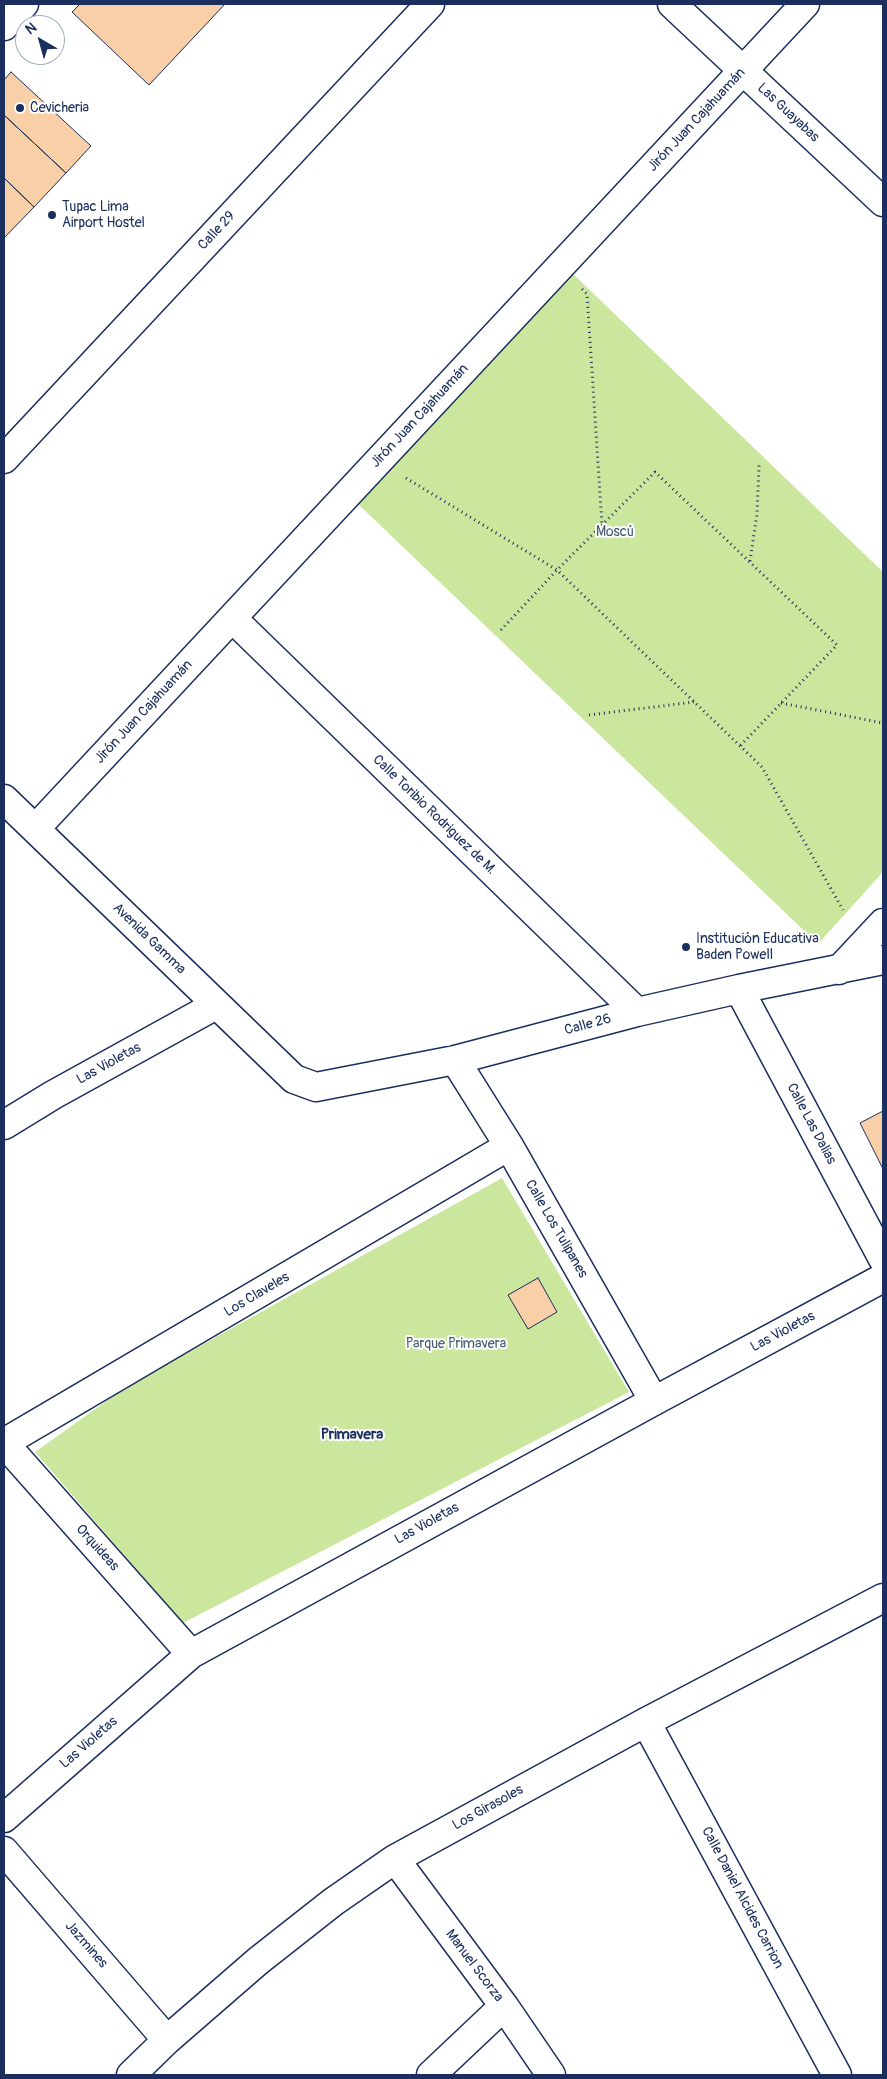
<!DOCTYPE html>
<html>
<head>
<meta charset="utf-8">
<style>
  body { margin:0 }
  #map { position:relative; width:887px; height:2079px; overflow:hidden; background:#fff; font-family:Pangolin,sans-serif }
  canvas { display:block }
  .frame { position:absolute; inset:0; border:5px solid #1b2f5e; pointer-events:none }
  .north { position:absolute; left:15px; top:15px; width:50px; height:50px; box-sizing:border-box; background:#fff; border:1px solid #a4acbf; border-radius:50%; rotate:322deg; font-size:14px; font-weight:700; line-height:20px; text-align:center; color:#1b2f5e }
  .north::after { content:''; display:block; margin:auto; width:18px; height:22px; background:#1b2f5e; clip-path:polygon(50% 0,100% 100%,50% 72%,0 100%) }
</style>
</head>
<body>
<div id="map">
<canvas width="887" height="2079"></canvas>
<div class="frame"></div>
<div class="north">N</div>
</div>
<script>
const context = document.querySelector('canvas').getContext('2d');
context.lineJoin = 'round';
function paint(path, color) { context.fillStyle = color; context.fill(path, 'evenodd'); }
const shape = rows => new Path2D(rows.map(r => 'M' + r).join(''));
function trace(path, color, width, dash) { context.strokeStyle = color; context.lineWidth = width; context.lineCap = dash ? 'butt' : 'round'; context.setLineDash(dash || []); context.stroke(path); }
function write(font, color, halo, rows, align = 'center') {
  context.font = font + ' Pangolin,sans-serif'; context.lineWidth = 4; context.setLineDash([]); context.textBaseline = 'middle'; context.strokeStyle = halo; context.fillStyle = color; for (const [text, x, y, turn = 0] of rows) {
    context.save(); context.translate(x, y); context.rotate((+turn || 0) * Math.PI / 180); context.textAlign = isNaN(turn) ? turn : align; if (halo) context.strokeText(text, 0, 0); context.fillText(text, 0, 0); context.restore();
  }
}
paint(shape([
  [572,273,883,572,883,872,818,944,358,504],
  [502,1178,629,1392,183,1623,35,1452,126,1387]
]), '#cbe79d');
const building = shape([
  [80,4,225,4,149,85,72,12,80,4],
  [11,72,91,146,66,173,4,115,4,80,11,72],
  [4,115,66,173,34,207,4,178,4,115],
  [4,178,34,207,4,238,4,178],
  [883,1111,883,1169,860,1123,883,1111],
  [538,1278,557,1312,528,1329,508,1295,538,1278]
]);
paint(building, '#f8cfa7');
trace(building, '#1b2f5e', 1);
const minor = shape([
  [672,4,883,202],
  [4,459,430,4],
  [232,618,637,1012],
  [4,799,294,1079,316,1087,455,1060,637,1012,739,989,883,960],
  [36,828,805,4],
  [839,970,883,923],
  [739,989,883,1259],
  [455,1060,509,1146,654,1401],
  [4,1125,53,1095,216,1005],
  [4,1443,509,1146],
  [4,1443,191,1654],
  [646,1722,837,2075],
  [4,1818,191,1654,654,1401,883,1278],
  [4,1851,167,2040],
  [395,1859,504,2006,551,2075],
  [131,2075,167,2040,258,1961,333,1902,395,1859,646,1722,883,1598],
  [431,2075,504,2006]
]);
const major = shape([
  [4,26,24,4]
]);
trace(minor, '#1b2f5e', 31);
trace(major, '#1b2f5e', 31);
trace(shape([
  [582,289,587,294,602,525],
  [406,478,557,570,762,767,843,910],
  [750,561,757,514,759,465],
  [501,630,557,570,655,472,837,645,740,746],
  [781,703,883,723],
  [589,715,694,702]
]), '#1b2f5e', 3, [1, 4]);
trace(minor, '#fff', 28);
trace(major, '#fff', 28);
for (const [x, y, r, color] of [
  [20,108,5,"#1b2f5e"],
  [52,215,5,"#1b2f5e"],
  [686,947,5,"#1b2f5e"]
]) { const dot = new Path2D(); dot.arc(x, y, r, 0, 2 * Math.PI); context.fillStyle = color; context.fill(dot); trace(dot, '#fff', 2); }
write('14px', '#1b2f5e', '#fff', [
  ["Cevicheria",30,108],
  ["Tupac Lima",62,207],
  ["Airport Hostel",62,223],
  ["Institución Educativa",696,939],
  ["Baden Powell",696,955]
], 'left');
write('14px', '#1b2f5e', '#fff', [
  ["Las Guayabas",788,113,43],
  ["Jirón Juan Cajahuamán",697,120,-47],
  ["Calle 29",217,231,-47],
  ["Jirón Juan Cajahuamán",420,416,-47],
  ["Jirón Juan Cajahuamán",144,712,-47],
  ["Calle Toribio Rodriguez de M.",434,815,44],
  ["Avenida Gamma",149,939,44],
  ["Calle 26",588,1025,-15],
  ["Las Violetas",109,1064,-29],
  ["Calle Las Dalias",811,1124,62],
  ["Calle Los Tulipanes",556,1229,60],
  ["Los Claveles",257,1295,-31],
  ["Las Violetas",783,1332,-28],
  ["Las Violetas",427,1524,-29],
  ["Orquideas",97,1548,48],
  ["Las Violetas",89,1743,-41],
  ["Los Girasoles",488,1808,-29],
  ["Calle Daniel Alcides Carrion",742,1898,62],
  ["Jazmines",86,1945,49],
  ["Manuel Scorza",474,1966,53]
]);
write('14px', '#475d6e', '#fff', [
  ["Moscú",615,532],
  ["Parque Primavera",456,1344]
]);
write('bold 15px', '#1b2f5e', '#fff', [
  ["Primavera",352,1435]
]);
</script>
</body>
</html>
